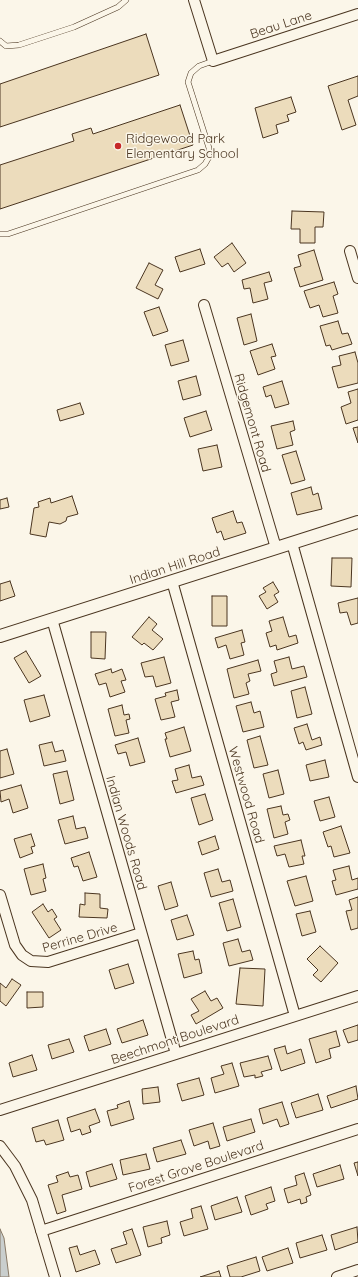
<!DOCTYPE html>
<html>
<head>
<meta charset="utf-8">
<style>
  body { margin:0 }
  canvas { display:block; background:#fbf6e9 }
</style>
</head>
<body>
<canvas width="358" height="1277"></canvas>
<script>
const context = document.querySelector('canvas').getContext('2d');
context.lineJoin = 'round';
function paint(path, color) { context.fillStyle = color; context.fill(path, 'evenodd'); }
const shape = rows => new Path2D(rows.map(r => 'M' + r).join(''));
function trace(path, color, width, dash) { context.strokeStyle = color; context.lineWidth = width; context.lineCap = dash ? 'butt' : 'round'; context.setLineDash(dash || []); context.stroke(path); }
function write(font, color, halo, rows, align = 'center') {
  context.font = font + ' Quicksand,sans-serif'; context.lineWidth = 3; context.setLineDash([]); context.textBaseline = 'middle'; context.strokeStyle = halo; context.fillStyle = color; for (const [text, x, y, turn = 0] of rows) {
    context.save(); context.translate(x, y); context.rotate((+turn || 0) * Math.PI / 180); context.textAlign = isNaN(turn) ? turn : align; if (halo) context.strokeText(text, 0, 0); context.fillText(text, 0, 0); context.restore();
  }
}
const water = shape([
  [0,1229,4,1238,9,1277,0,1277,0,1229]
]);
paint(water, '#c9cecd');
trace(water, '#887966', 1);
const building = shape([
  [146,34,159,75,0,127,0,84,146,34],
  [358,76,358,96,348,100,356,125,342,130,328,86,358,76],
  [291,97,296,112,287,115,289,121,276,125,278,133,263,138,255,108,291,97],
  [180,105,193,145,0,209,0,165,74,141,72,134,91,128,93,134,180,105],
  [292,211,324,212,323,227,315,227,315,243,300,243,300,229,291,229,292,211],
  [232,243,246,263,234,272,228,263,222,267,214,257,232,243],
  [200,249,205,264,180,272,175,257,200,249],
  [314,250,323,280,300,287,294,268,301,266,298,255,314,250],
  [149,263,163,270,155,285,163,289,158,299,136,288,149,263],
  [269,272,272,281,264,283,268,299,253,303,250,288,244,289,242,280,269,272],
  [334,282,338,294,333,296,338,313,323,317,319,305,310,308,304,291,334,282],
  [159,307,168,331,153,336,144,312,159,307],
  [251,314,257,341,244,345,237,318,251,314],
  [338,321,342,334,348,333,352,344,332,350,330,345,326,346,320,326,338,321],
  [183,340,189,361,171,366,165,345,183,340],
  [272,344,276,356,271,357,275,369,258,375,250,351,272,344],
  [355,352,358,363,358,383,338,388,332,367,341,365,339,356,355,352],
  [196,376,201,395,183,400,178,381,196,376],
  [282,381,289,404,275,408,271,395,266,397,263,387,282,381],
  [358,389,358,420,346,424,341,407,351,403,348,392,358,389],
  [80,403,84,414,60,421,57,410,80,403],
  [206,411,212,430,190,437,184,418,206,411],
  [293,421,295,430,290,432,293,445,277,449,271,426,293,421],
  [358,427,358,443,353,428,358,427],
  [217,445,222,467,203,471,198,449,217,445],
  [296,451,305,480,291,484,282,455,296,451],
  [311,487,313,495,318,493,322,509,297,515,291,493,311,487],
  [72,496,78,514,67,517,66,521,60,524,49,522,46,537,30,534,34,508,39,507,38,502,50,498,51,503,72,496],
  [7,498,9,507,0,509,0,500,7,498],
  [233,511,237,523,242,522,246,533,224,540,221,531,217,533,212,518,233,511],
  [332,558,352,558,351,587,331,586,332,558],
  [10,581,15,596,0,601,0,584,10,581],
  [273,582,279,592,274,595,278,602,267,609,259,596,266,592,263,588,273,582],
  [212,596,227,596,227,626,212,626,212,596],
  [358,598,358,623,351,625,347,612,340,613,338,603,358,598],
  [149,617,157,624,152,630,163,639,153,650,144,643,142,645,132,637,149,617],
  [283,617,289,637,296,635,298,643,277,650,276,645,270,647,266,633,272,631,269,621,283,617],
  [242,630,245,642,241,643,244,655,230,659,226,645,218,648,215,638,242,630],
  [91,632,106,632,105,659,91,658,91,632],
  [26,651,41,676,29,683,14,658,26,651],
  [164,657,171,683,156,687,153,676,145,677,141,663,164,657],
  [289,657,292,669,304,666,307,677,274,686,271,674,277,672,274,661,289,657],
  [258,660,261,671,248,674,250,681,246,683,249,694,234,698,227,669,258,660],
  [111,669,112,673,122,669,126,680,121,681,125,692,110,697,106,683,99,685,95,674,111,669],
  [305,687,312,714,297,718,291,691,305,687],
  [177,690,179,700,171,702,175,717,161,720,155,699,166,696,165,693,177,690],
  [44,695,50,716,30,722,24,700,44,695],
  [251,702,254,713,260,711,264,727,243,732,236,706,251,702],
  [122,705,124,715,129,714,130,719,126,720,129,733,115,736,108,709,122,705],
  [307,724,312,740,320,737,322,745,306,750,303,742,299,744,294,728,307,724],
  [184,727,191,751,170,757,165,739,167,739,165,733,184,727],
  [260,736,268,765,254,768,247,740,260,736],
  [138,738,145,762,130,766,126,752,118,754,115,745,138,738],
  [52,742,55,752,63,750,66,761,44,766,39,745,52,742],
  [7,749,14,774,0,778,0,751,7,749],
  [325,760,329,777,310,781,306,765,325,760],
  [189,765,192,778,201,776,204,785,176,793,172,781,178,780,175,769,189,765],
  [278,770,284,794,269,798,263,774,278,770],
  [67,771,74,800,60,804,53,774,67,771],
  [21,785,28,808,13,813,9,799,1,802,0,791,21,785],
  [205,794,213,820,199,825,191,798,205,794],
  [329,797,335,817,320,821,314,801,329,797],
  [281,806,283,815,288,814,290,820,285,822,288,834,274,838,267,809,281,806],
  [73,816,76,829,85,827,88,838,65,844,58,820,73,816],
  [341,826,350,853,334,857,331,846,328,847,323,832,341,826],
  [31,834,35,846,31,847,33,853,20,858,14,839,31,834],
  [215,836,219,849,202,855,198,842,215,836],
  [301,840,305,856,302,856,304,864,289,867,285,854,277,856,274,846,301,840],
  [89,852,97,877,83,881,78,866,74,867,71,858,89,852],
  [43,864,46,878,43,879,46,891,31,895,24,869,43,864],
  [349,866,352,880,358,878,358,889,336,895,332,881,336,880,333,870,349,866],
  [218,869,222,882,230,880,233,891,211,897,204,873,218,869],
  [306,876,313,901,295,906,287,881,306,876],
  [171,882,178,906,165,910,158,886,171,882],
  [85,893,100,894,100,908,108,909,107,918,79,917,80,904,85,905,85,893],
  [358,897,358,928,351,930,346,911,352,910,349,900,358,897],
  [233,899,241,927,227,931,219,903,233,899],
  [43,904,48,912,52,909,57,917,54,919,61,930,49,938,32,912,43,904],
  [310,911,316,932,302,936,296,914,310,911],
  [187,915,194,935,177,940,171,920,187,915],
  [238,939,242,952,250,950,253,960,229,966,223,943,238,939],
  [320,946,338,963,321,982,313,975,318,970,307,959,320,946],
  [193,951,195,960,199,959,202,973,184,978,178,954,193,951],
  [128,964,134,983,115,989,109,970,128,964],
  [240,968,265,969,263,1006,236,1004,240,968],
  [12,979,21,985,6,1006,0,1001,0,983,6,988,12,979],
  [205,991,211,1001,217,998,223,1008,196,1024,191,1015,199,1011,191,999,205,991],
  [27,992,43,992,43,1007,27,1008,27,992],
  [143,1020,148,1035,122,1043,117,1029,143,1020],
  [358,1025,358,1040,348,1043,343,1030,358,1025],
  [106,1029,111,1044,89,1051,84,1036,106,1029],
  [336,1031,340,1046,329,1049,331,1058,316,1063,309,1039,336,1031],
  [69,1039,74,1052,52,1059,48,1045,69,1039],
  [285,1046,287,1054,301,1049,305,1063,281,1071,274,1049,285,1046],
  [32,1055,37,1070,13,1077,9,1063,32,1055],
  [268,1056,272,1069,261,1072,263,1076,255,1078,255,1075,244,1077,240,1063,268,1056],
  [232,1063,239,1086,215,1093,211,1078,224,1074,221,1066,232,1063],
  [199,1078,204,1095,182,1101,177,1084,199,1078],
  [356,1086,358,1099,331,1108,327,1096,356,1086],
  [158,1087,160,1102,143,1104,142,1089,158,1087],
  [318,1094,323,1110,296,1118,291,1103,318,1094],
  [129,1101,134,1119,111,1126,107,1111,118,1108,117,1105,129,1101],
  [282,1102,289,1124,280,1127,277,1119,263,1124,259,1109,282,1102],
  [95,1109,100,1122,89,1126,91,1132,82,1135,80,1129,71,1132,67,1118,95,1109],
  [251,1119,255,1132,227,1141,223,1127,251,1119],
  [58,1120,64,1140,46,1145,44,1140,36,1142,32,1128,58,1120],
  [213,1123,220,1146,210,1149,208,1141,194,1146,189,1130,213,1123],
  [181,1140,186,1154,157,1162,153,1148,181,1140],
  [146,1154,150,1169,123,1175,120,1160,146,1154],
  [358,1162,358,1176,354,1163,358,1162],
  [112,1164,117,1179,90,1187,86,1172,112,1164],
  [340,1165,344,1179,317,1187,313,1174,340,1165],
  [68,1172,70,1177,78,1175,82,1189,62,1195,66,1211,57,1214,48,1185,58,1182,56,1176,68,1172],
  [304,1173,311,1195,306,1197,307,1202,301,1204,300,1199,288,1203,284,1189,297,1185,295,1176,304,1173],
  [271,1187,275,1201,266,1204,268,1209,251,1215,245,1196,271,1187],
  [237,1197,242,1212,215,1220,211,1206,237,1197],
  [201,1206,208,1229,184,1236,180,1222,193,1218,191,1209,201,1206],
  [167,1221,170,1235,161,1238,162,1243,148,1247,143,1227,167,1221],
  [357,1227,358,1242,335,1250,331,1235,357,1227],
  [132,1229,141,1255,116,1263,111,1249,127,1244,123,1232,132,1229],
  [322,1235,327,1250,300,1258,296,1243,322,1235],
  [77,1246,80,1255,95,1250,100,1264,76,1272,69,1248,77,1246],
  [288,1248,293,1263,267,1271,262,1257,288,1248],
  [256,1257,260,1271,241,1277,230,1277,227,1266,256,1257],
  [219,1271,221,1277,200,1277,219,1271]
]);
paint(building, '#ecdcbc');
trace(building, '#4a3520', 1);
const service = shape([
  [0,41,6,46,19,45,74,27,118,7,126,0],
  [0,234,8,234,198,170,205,164,209,157,209,148,188,82,191,73,199,66,213,61]
]);
const minor = shape([
  [194,0,213,61,358,14],
  [350,251,358,278],
  [204,305,276,548],
  [292,543,358,777],
  [172,581,295,1016],
  [52,619,176,1054],
  [0,895,15,945,22,955,31,961,48,962,141,933],
  [0,1110,358,996],
  [0,1146,15,1166,32,1200,55,1277],
  [41,1231,358,1129],
  [337,1277,358,1270]
]);
const tertiary = shape([
  [0,636,358,522]
]);
trace(service, '#4a3520', 6);
trace(minor, '#4a3520', 12);
trace(tertiary, '#4a3520', 14);
trace(service, '#fbf6e9', 5);
trace(minor, '#fbf6e9', 10);
trace(tertiary, '#fbf6e9', 12);
for (const [x, y, r, color] of [
  [118,146,4,"#c62828"]
]) { const dot = new Path2D(); dot.arc(x, y, r, 0, 2 * Math.PI); context.fillStyle = color; context.fill(dot); trace(dot, '#fbf6e9', 1.5); }
write('13px', '#4a3520', '#fbf6e9', [
  ["Beau Lane",281,25,-18],
  ["Ridgemont Road",252,423,74],
  ["Indian Hill Road",175,566,-18],
  ["Westwood Road",246,795,74],
  ["Indian Woods Road",126,833,74],
  ["Perrine Drive",80,938,-16],
  ["Beechmont Boulevard",175,1040,-18],
  ["Forest Grove Boulevard",196,1167,-18]
]);
write('13px', '#4a3520', '#fbf6e9', [
  ["Ridgewood Park",126,139],
  ["Elementary School",126,154]
], 'left');
</script>
</body>
</html>
